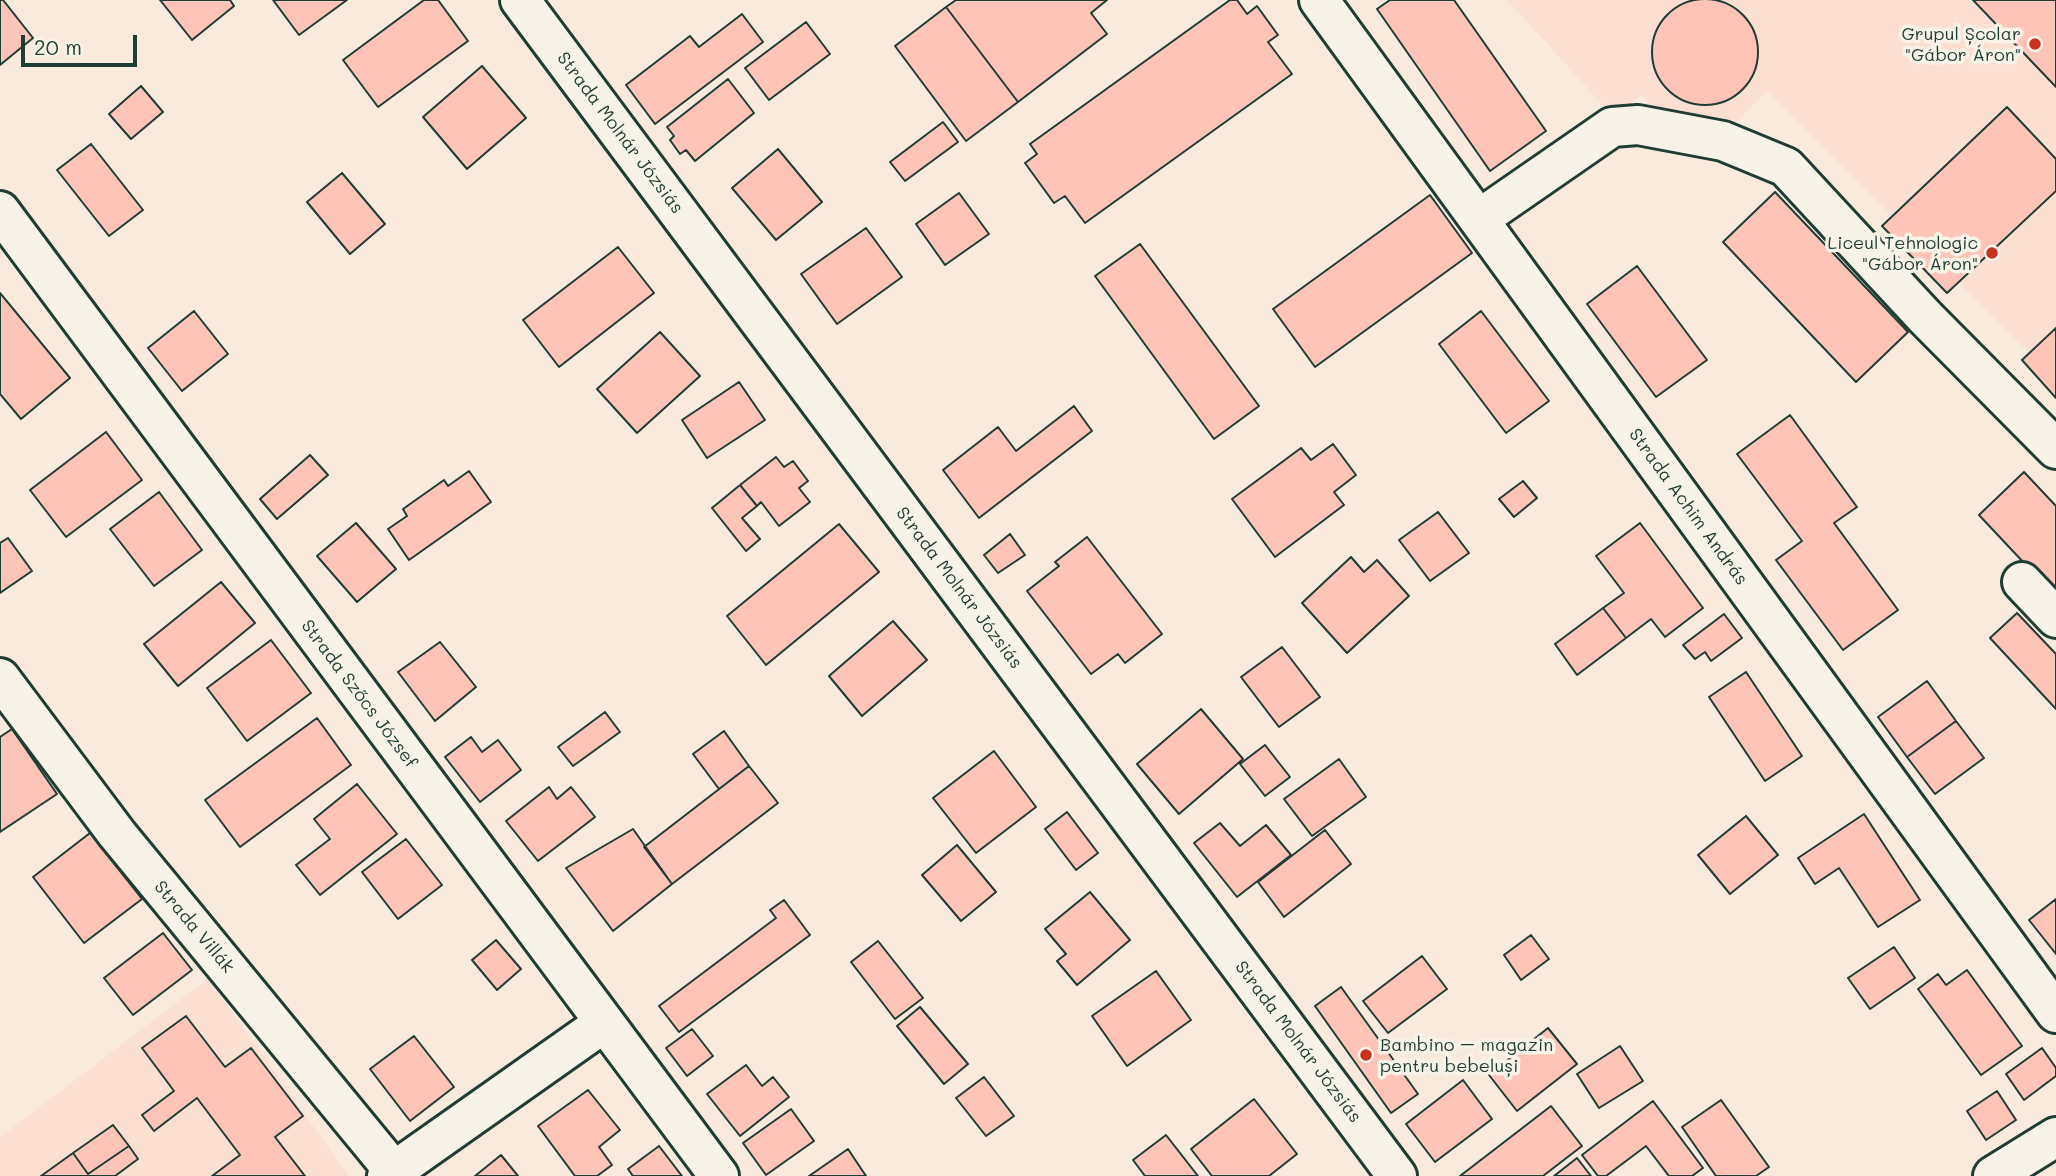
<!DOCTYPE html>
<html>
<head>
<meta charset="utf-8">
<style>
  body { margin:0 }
  #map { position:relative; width:2056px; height:1176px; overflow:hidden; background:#f9eade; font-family:Mali,sans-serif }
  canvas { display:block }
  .scale { position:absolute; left:21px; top:35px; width:116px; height:32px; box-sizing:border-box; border:4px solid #1f3d34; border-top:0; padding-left:9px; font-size:21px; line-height:24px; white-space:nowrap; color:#1f3d34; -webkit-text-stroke:5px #f7f3e8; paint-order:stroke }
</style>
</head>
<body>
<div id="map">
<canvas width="2056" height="1176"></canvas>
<div class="scale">20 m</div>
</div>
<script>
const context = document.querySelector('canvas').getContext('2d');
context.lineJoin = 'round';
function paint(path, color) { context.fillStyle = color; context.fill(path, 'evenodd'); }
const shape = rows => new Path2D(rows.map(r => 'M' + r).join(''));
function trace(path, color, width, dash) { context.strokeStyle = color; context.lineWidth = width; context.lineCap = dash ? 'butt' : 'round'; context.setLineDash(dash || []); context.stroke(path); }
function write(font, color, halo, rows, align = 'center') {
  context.font = font + ' Mali,sans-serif'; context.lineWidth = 7; context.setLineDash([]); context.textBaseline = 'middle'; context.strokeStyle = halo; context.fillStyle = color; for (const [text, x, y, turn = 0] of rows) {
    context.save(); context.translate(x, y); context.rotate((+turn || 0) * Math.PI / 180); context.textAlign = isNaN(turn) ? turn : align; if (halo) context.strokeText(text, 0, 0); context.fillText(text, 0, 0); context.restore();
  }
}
paint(shape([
  [1507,0,2056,0,2056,380,1767,91,1733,125,1652,109,1642,95,1612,115],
  [208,979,349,1176,0,1176,0,1137]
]), '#fbdfd3');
const building = shape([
  '1652 52a53 53 0 1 1 106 0a53 53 0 1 1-106 0Z',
  [0,0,3,0,33,38,0,65,0,0],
  [160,0,230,0,234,6,192,40,160,0],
  [273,0,347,0,299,35,273,0],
  [424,0,438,0,468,41,378,107,343,60,424,0],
  [956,0,1107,0,1091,13,1107,34,1018,102,946,7,956,0],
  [1230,0,1237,0,1247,14,1257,6,1278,35,1268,42,1292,74,1085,223,1065,196,1054,203,1025,163,1037,154,1030,144,1230,0],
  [1390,0,1454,0,1546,131,1490,171,1377,9,1390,0],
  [1973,0,2056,0,2056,87,1973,0],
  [946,7,1018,102,966,141,895,46,946,7],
  [742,14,763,42,655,124,626,85,690,36,699,47,742,14],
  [806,22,830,54,769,100,745,68,806,22],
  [482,66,526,118,467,169,423,117,482,66],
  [728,79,754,113,695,161,686,150,680,154,670,140,674,136,667,127,728,79],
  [141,86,163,112,131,139,109,114,141,86],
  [2007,107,2056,159,2056,191,1947,293,1882,226,2007,107],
  [943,122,958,142,905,181,890,162,943,122],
  [91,144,143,210,109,236,57,170,91,144],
  [778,149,822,202,776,240,732,188,778,149],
  [342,173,385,224,350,254,307,202,342,173],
  [1775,192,1908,332,1856,382,1723,242,1775,192],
  [959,193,989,234,945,265,916,224,959,193],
  [1430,195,1472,253,1315,367,1273,309,1430,195],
  [866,228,902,277,837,324,801,274,866,228],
  [1140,244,1259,406,1214,439,1095,276,1140,244],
  [618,247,654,293,559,367,523,320,618,247],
  [1637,266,1707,360,1656,397,1587,304,1637,266],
  [0,293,70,378,21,419,0,394,0,293],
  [194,311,228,354,182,391,148,348,194,311],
  [1481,311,1549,401,1506,433,1439,344,1481,311],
  [2056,328,2056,398,2022,360,2056,328],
  [660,332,700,376,637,433,597,389,660,332],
  [739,382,765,420,707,458,682,420,739,382],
  [1074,406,1092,431,979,518,943,470,998,427,1016,451,1074,406],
  [1790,415,1857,507,1834,523,1898,610,1843,650,1776,560,1802,541,1737,454,1790,415],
  [106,432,142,480,66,537,30,490,106,432],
  [1333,444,1356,475,1334,492,1344,505,1275,557,1232,499,1301,448,1311,460,1333,444],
  [310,455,328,475,277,519,260,499,310,455],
  [776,457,784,467,793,461,808,481,799,488,810,502,779,526,761,502,757,506,740,485,776,457],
  [469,471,491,502,409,560,388,529,407,516,403,509,444,480,448,486,469,471],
  [2024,472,2056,506,2056,597,1979,515,2024,472],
  [1523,481,1537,498,1514,517,1499,499,1523,481],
  [740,485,757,506,742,518,760,539,746,551,712,508,740,485],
  [159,492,202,550,154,586,110,529,159,492],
  [1438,512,1469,553,1430,581,1399,540,1438,512],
  [356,523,396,569,357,602,317,556,356,523],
  [1640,523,1703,608,1665,637,1651,619,1626,638,1603,608,1624,593,1596,556,1640,523],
  [839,524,879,572,766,665,727,616,839,524],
  [1010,534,1025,555,998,573,984,555,1010,534],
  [1087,537,1162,634,1125,663,1118,654,1091,674,1027,591,1059,566,1055,562,1087,537],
  [8,538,32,571,0,593,0,543,8,538],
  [1351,557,1364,572,1377,560,1409,596,1347,653,1302,603,1351,557],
  [221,582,255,623,178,686,144,644,221,582],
  [1603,608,1626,638,1577,675,1555,644,1603,608],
  [2017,613,2056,654,2056,709,1990,638,2017,613],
  [1724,614,1742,638,1711,661,1705,652,1695,659,1683,645,1724,614],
  [893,621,927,660,862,716,829,676,893,621],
  [271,640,311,693,247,741,207,688,271,640],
  [440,642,476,687,435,721,398,672,440,642],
  [1282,647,1320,697,1279,727,1241,677,1282,647],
  [1746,672,1802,756,1765,781,1709,697,1746,672],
  [1927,681,1956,721,1907,757,1878,717,1927,681],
  [1201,709,1243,759,1179,814,1137,764,1201,709],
  [605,712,620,732,573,766,558,747,605,712],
  [317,718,351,765,240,847,205,800,317,718],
  [1956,721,1984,758,1935,794,1907,757,1956,721],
  [12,729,57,794,0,832,0,737,12,729],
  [724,731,749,766,719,789,693,754,724,731],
  [471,737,482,752,498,740,521,770,480,802,445,757,471,737],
  [1265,745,1290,777,1265,796,1240,764,1265,745],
  [994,751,1036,807,976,853,933,798,994,751],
  [1339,759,1366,797,1312,836,1284,799,1339,759],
  [749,766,778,803,672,884,644,847,749,766],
  [357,784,397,834,320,895,296,865,330,839,314,819,357,784],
  [549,787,557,799,571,787,595,817,538,861,506,821,549,787],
  [1067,812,1098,853,1076,870,1045,829,1067,812],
  [1864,814,1920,900,1878,927,1839,868,1815,884,1798,858,1864,814],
  [1746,816,1778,855,1730,894,1698,855,1746,816],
  [1220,823,1240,846,1266,825,1291,855,1237,897,1194,843,1220,823],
  [633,829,672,884,613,931,566,868,633,829],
  [1325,830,1351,864,1284,917,1258,882,1325,830],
  [90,833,142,899,84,943,33,877,90,833],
  [406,839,442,885,398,919,362,872,406,839],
  [957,845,996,892,961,921,922,875,957,845],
  [1090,892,1130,940,1077,985,1057,961,1066,954,1045,929,1090,892],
  [2056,899,2056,954,2029,920,2056,899],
  [784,900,810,935,679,1032,659,1006,776,918,770,910,784,900],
  [163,933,192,970,133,1015,104,978,163,933],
  [1531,935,1549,959,1521,980,1504,955,1531,935],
  [496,940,521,969,497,990,472,960,496,940],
  [878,941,923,998,895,1019,851,962,878,941],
  [1894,947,1915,978,1870,1009,1848,978,1894,947],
  [1422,956,1447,989,1388,1033,1363,1001,1422,956],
  [1967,970,2022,1046,1981,1075,1918,989,1938,974,1946,985,1967,970],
  [1156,971,1191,1020,1127,1066,1092,1016,1156,971],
  [1341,987,1418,1094,1391,1113,1315,1006,1341,987],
  [920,1007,968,1064,944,1084,897,1026,920,1007],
  [186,1016,225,1067,251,1048,303,1116,275,1137,305,1176,212,1176,240,1155,197,1098,154,1131,142,1115,174,1091,142,1048,186,1016],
  [1548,1028,1577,1064,1517,1111,1489,1075,1548,1028],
  [692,1029,713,1056,687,1076,666,1048,692,1029],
  [414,1036,454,1087,410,1121,370,1069,414,1036],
  [1620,1046,1643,1081,1599,1108,1577,1074,1620,1046],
  [2042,1048,2056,1068,2056,1076,2024,1100,2006,1074,2042,1048],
  [746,1065,762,1086,773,1077,789,1097,740,1136,707,1094,746,1065],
  [984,1077,1014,1116,986,1136,956,1098,984,1077],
  [1463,1080,1492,1119,1435,1162,1406,1124,1463,1080],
  [588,1090,620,1130,599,1147,612,1165,597,1176,575,1176,538,1126,588,1090],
  [1997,1091,2016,1120,1986,1140,1967,1111,1997,1091],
  [1254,1099,1297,1154,1269,1176,1212,1176,1191,1149,1254,1099],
  [1721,1100,1769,1167,1756,1176,1716,1176,1682,1127,1721,1100],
  [1653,1101,1703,1168,1692,1176,1669,1176,1646,1146,1606,1176,1598,1176,1582,1155,1653,1101],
  [1551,1106,1582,1146,1543,1176,1460,1176,1551,1106],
  [791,1109,814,1141,766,1175,743,1143,791,1109],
  [113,1125,129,1146,88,1174,73,1153,113,1125],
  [1166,1135,1198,1176,1145,1176,1133,1160,1166,1135],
  [129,1146,138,1159,115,1176,41,1176,73,1153,88,1174,129,1146],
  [659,1146,682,1176,633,1176,628,1169,659,1146],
  [848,1149,866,1176,809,1176,848,1149],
  [501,1155,518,1176,475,1176,501,1155],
  [1577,1158,1591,1176,1554,1176,1577,1158]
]);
paint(building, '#ffc4b8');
trace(building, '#1f3d34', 2);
const minor = shape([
  [520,0,1397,1176],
  [1319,0,2056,1013],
  [0,211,719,1176],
  [1479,219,1612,127,1638,125,1723,141,1786,167,1925,317,2056,449],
  [2022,582,2056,618],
  [0,678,117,834,394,1171],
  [387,1176,604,1023]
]);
const major = shape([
  [1993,1176,2056,1137]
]);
trace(minor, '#1f3d34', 44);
trace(major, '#1f3d34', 44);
trace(minor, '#f7f3e8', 38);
trace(major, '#f7f3e8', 38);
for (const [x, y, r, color] of [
  [2035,44,7,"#c8321e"],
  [1992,253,7,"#c8321e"],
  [1366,1055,7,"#c8321e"]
]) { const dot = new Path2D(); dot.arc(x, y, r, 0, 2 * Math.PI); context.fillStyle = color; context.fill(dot); trace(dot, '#f7f3e8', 2.5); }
write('18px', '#1f3d34', '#f7f3e8', [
  ["Grupul Școlar",2021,34],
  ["\"Gábor Áron\"",2021,55],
  ["Liceul Tehnologic",1978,243],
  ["\"Gábor Áron\"",1978,264],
  ["Bambino – magazin",1380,1045,"left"],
  ["pentru bebeluși",1380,1066,"left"]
], 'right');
write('18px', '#1f3d34', '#f7f3e8', [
  ["Strada Molnár Józsiás",620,133,53],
  ["Strada Achim András",1688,507,54],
  ["Strada Molnár Józsiás",959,588,53],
  ["Strada Szőcs József",359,694,53],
  ["Strada Villák",194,927,50],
  ["Strada Molnár Józsiás",1298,1042,53]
]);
</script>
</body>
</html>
